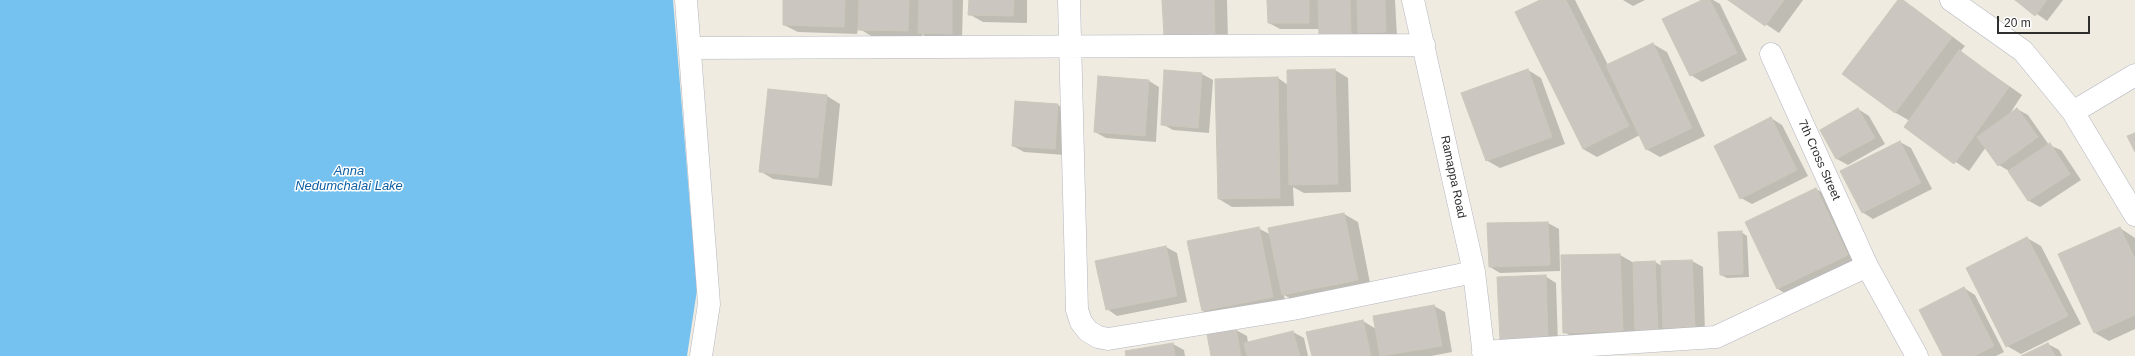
<!DOCTYPE html>
<html>
<head>
<meta charset="utf-8">
<style>
  body { margin:0 }
  #map { position:relative; width:2135px; height:356px; overflow:hidden; background:#efebe1; font-family:Arial,sans-serif }
  canvas { display:block }
  .scale { position:absolute; left:1997px; top:16px; width:93px; height:18px; box-sizing:border-box; border:2px solid #2e2e2e; border-top:0; padding-left:5px; font-size:12px; line-height:14px; white-space:nowrap; color:#2e2e2e; -webkit-text-stroke:3px #fff; paint-order:stroke }
</style>
</head>
<body>
<div id="map">
<canvas width="2135" height="356"></canvas>
<div class="scale">20 m</div>
</div>
<script>
const context = document.querySelector('canvas').getContext('2d');
context.lineJoin = 'round';
function paint(path, color) { context.fillStyle = color; context.fill(path, 'evenodd'); }
const shape = rows => new Path2D(rows.map(r => 'M' + r).join(''));
function trace(path, color, width, dash) { context.strokeStyle = color; context.lineWidth = width; context.lineCap = dash ? 'butt' : 'round'; context.setLineDash(dash || []); context.stroke(path); }
function write(font, color, halo, rows, align = 'center') {
  context.font = font + ' Arial,sans-serif'; context.lineWidth = 3; context.setLineDash([]); context.textBaseline = 'middle'; context.strokeStyle = halo; context.fillStyle = color; for (const [text, x, y, turn = 0] of rows) {
    context.save(); context.translate(x, y); context.rotate((+turn || 0) * Math.PI / 180); context.textAlign = isNaN(turn) ? turn : align; if (halo) context.strokeText(text, 0, 0); context.fillText(text, 0, 0); context.restore();
  }
}
paint(shape([
  [0,0,673,0,697,290,687,356,0,356]
]), '#75c1f0');
paint(shape([
  [784,0,963,0,962,40,930,39,922,34,922,38,873,37,858,28,857,34,798,32,784,25],
  [970,0,1027,0,1027,23,983,22,969,14],
  [1163,0,1227,0,1228,42,1178,43],
  [1268,0,1395,0,1397,37,1370,39,1362,34,1362,40,1331,40,1320,29,1280,29,1269,23],
  [1542,0,1575,0,1608,65,1653,44,1667,52,1705,136,1660,157,1646,149,1640,135,1597,157,1583,149],
  [1623,0,1645,0,1633,6],
  [1704,0,1713,0,1720,4,1747,60,1702,82,1691,75],
  [1730,0,1803,0,1779,33],
  [1899,0,1913,7,1965,46,1960,52,2022,95,2009,115,2017,109,2028,115,2049,145,2061,150,2081,180,2040,207,2029,201,2009,171,1999,165,1986,147,1969,171,1905,127,1910,121,1896,113,1844,74],
  [2017,0,2063,0,2047,21],
  [1335,70,1348,78,1351,192,1304,193,1293,187,1294,206,1232,207,1219,199,1278,78,1288,85],
  [1528,70,1541,78,1565,144,1500,168,1486,160],
  [1202,74,1213,80,1209,133,1173,130,1162,124],
  [1149,81,1159,87,1156,142,1106,138,1095,132],
  [827,96,840,104,832,186,773,179,760,171],
  [1058,105,1068,112,1065,155,1024,152,1013,146],
  [1858,109,1869,116,1885,144,1848,165,1837,159,1821,130],
  [1771,118,1782,125,1808,176,1752,204,1741,198],
  [1900,142,1911,148,1932,189,1873,219,1862,212],
  [1816,189,1830,197,1861,263,1791,297,1778,289,1746,223],
  [1344,214,1358,222,1371,288,1297,302,1284,295,1286,305,1216,319,1203,311,1258,228,1271,235],
  [1548,223,1559,229,1560,271,1500,273,1490,267],
  [2120,228,2135,238,2135,329,2109,341,2095,333,2060,255],
  [1741,232,1747,236,1749,277,1727,278,1721,275],
  [2027,238,2041,246,2081,324,2021,354,2007,346,1967,269],
  [1166,247,1177,253,1187,302,1117,316,1107,309],
  [1620,255,1634,263,1655,262,1662,266,1662,262,1692,261,1703,267,1705,333,1578,340,1564,332],
  [1545,276,1556,283,1558,344,1512,346],
  [1964,288,1975,295,2004,352,1996,356,1944,356],
  [1434,306,1445,312,1452,352,1431,356,1313,356,1363,321,1376,329],
  [1236,330,1247,336,1248,343,1293,332,1304,338,1308,356,1212,356],
  [1173,344,1184,350,1185,356,1127,356],
  [2048,344,2059,350,2062,356,2024,356]
]), '#0003');
const building = shape([
  [783,0,845,0,844,27,783,25,783,0],
  [859,0,909,0,908,31,858,30,859,0],
  [919,0,952,0,952,34,918,33,919,0],
  [969,0,1014,0,1013,16,968,15,969,0],
  [1162,0,1214,0,1215,35,1164,36,1162,0],
  [1267,0,1309,0,1309,23,1268,23,1267,0],
  [1318,0,1350,0,1351,34,1319,35,1318,0],
  [1357,0,1385,0,1386,32,1358,33,1357,0],
  [1540,0,1566,0,1629,126,1583,149,1515,12,1540,0],
  [1702,0,1710,0,1737,53,1690,76,1662,19,1702,0],
  [1728,0,1784,0,1765,26,1728,0],
  [1898,0,1903,0,1952,37,1895,113,1842,74,1898,0],
  [2015,0,2047,0,2035,16,2015,0],
  [1653,43,1692,128,1646,150,1606,65,1653,43],
  [1959,50,2009,87,1954,164,1904,127,1959,50],
  [1335,69,1338,184,1289,185,1287,70,1335,69],
  [1528,69,1552,137,1486,161,1461,93,1528,69],
  [1164,70,1202,73,1198,128,1161,125,1164,70],
  [1098,76,1149,80,1145,136,1094,132,1098,76],
  [1278,77,1280,198,1218,199,1215,79,1278,77],
  [768,89,827,95,818,178,759,172,768,89],
  [1015,101,1058,104,1055,149,1012,146,1015,101],
  [1858,108,1875,138,1836,159,1820,130,1858,108],
  [2017,108,2038,137,1998,166,1977,137,2017,108],
  [1771,117,1797,170,1740,199,1714,146,1771,117],
  [2135,133,2135,152,2127,136,2135,133],
  [1900,141,1921,183,1862,213,1840,171,1900,141],
  [2050,143,2070,174,2028,201,2008,171,2050,143],
  [1816,188,1848,255,1777,289,1745,222,1816,188],
  [1344,213,1358,280,1282,295,1268,228,1344,213],
  [1548,222,1550,265,1489,267,1487,223,1548,222],
  [1259,227,1273,297,1202,311,1187,241,1259,227],
  [2120,227,2135,259,2135,315,2094,333,2058,254,2120,227],
  [1742,231,1743,274,1720,275,1718,232,1742,231],
  [2027,237,2068,316,2006,347,1966,268,2027,237],
  [1166,246,1177,296,1106,310,1095,261,1166,246],
  [1620,254,1623,331,1563,333,1561,255,1620,254],
  [1692,260,1695,327,1663,328,1661,261,1692,260],
  [1655,261,1658,332,1635,332,1633,262,1655,261],
  [1546,275,1548,338,1500,340,1497,277,1546,275],
  [1964,287,1994,346,1974,356,1943,356,1919,310,1964,287],
  [1434,305,1442,346,1380,356,1373,316,1434,305],
  [1363,320,1371,356,1312,356,1306,332,1363,320],
  [1236,329,1241,356,1211,356,1207,334,1236,329],
  [1293,331,1300,356,1247,356,1244,343,1293,331],
  [1173,343,1175,356,1126,356,1125,351,1173,343],
  [2048,343,2055,356,2021,356,2048,343]
]);
paint(building, '#cbc7c0');
trace(building, '#cbc7ba', 1);
const street = shape([
  [686,0,709,304,701,356],
  [1069,0,1077,310,1081,322,1088,331,1098,337,1108,339,1293,309,1474,272],
  [1413,0,1474,272,1484,356],
  [1951,0,2023,51,2073,112,2135,215],
  [690,48,1424,45],
  [1771,54,1867,266,1917,356],
  [2073,112,2135,75],
  [1483,352,1716,337,1867,266]
]);
trace(street, '#b4b5c1', 23);
trace(street, '#fff', 22);
write('12px', '#2e2e2e', '#fff', [
  ["7th Cross Street",1819,160,66],
  ["Ramappa Road",1453,177,78]
]);
write('italic 13px', '#0d5ea3', '#fff', [
  ["Anna",349,171],
  ["Nedumchalai Lake",349,186]
]);
</script>
</body>
</html>
